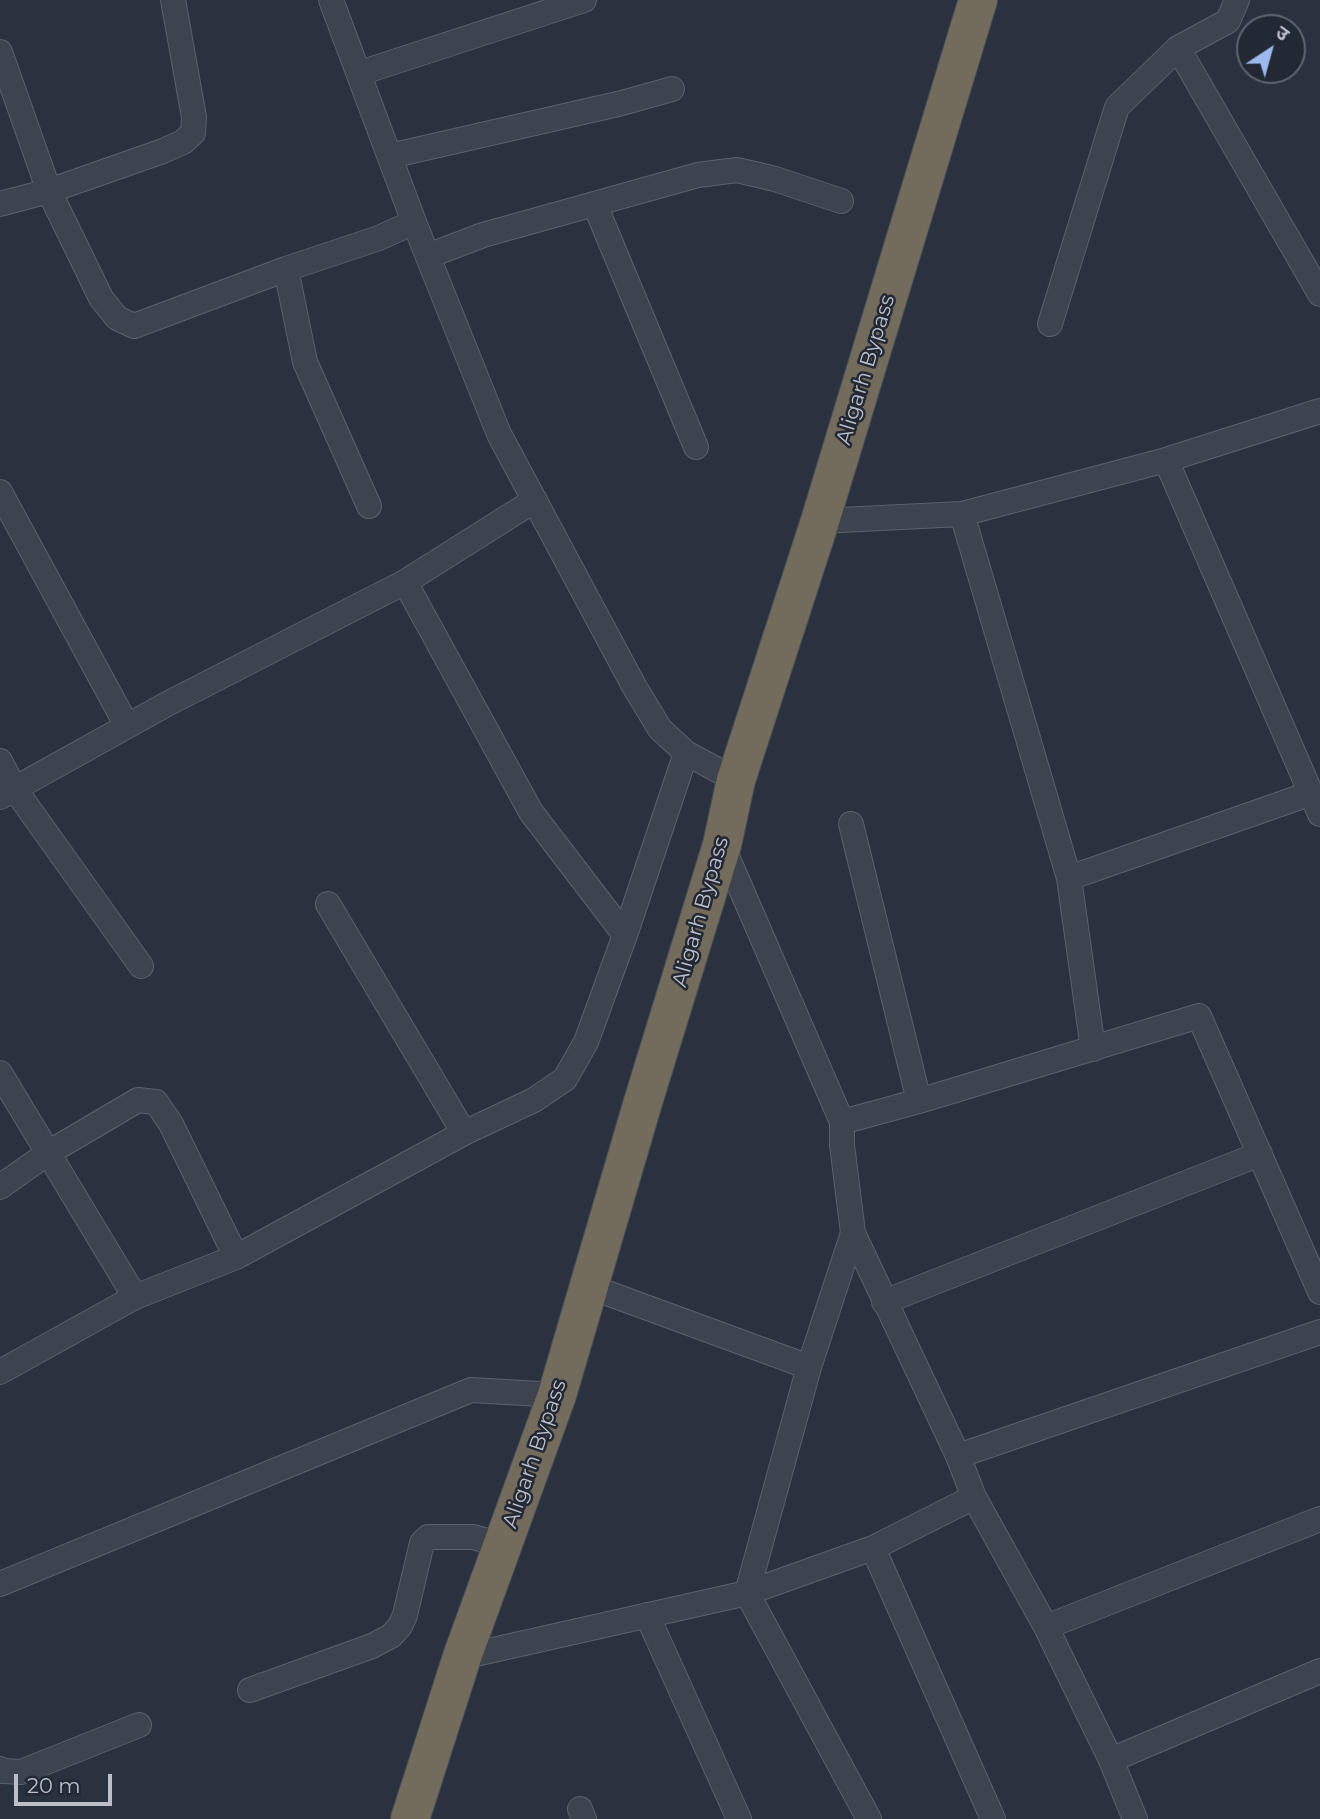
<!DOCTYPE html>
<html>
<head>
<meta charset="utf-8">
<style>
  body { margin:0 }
  #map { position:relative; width:1320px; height:1819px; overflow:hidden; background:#29323e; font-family:Montserrat,"Noto Sans Devanagari",sans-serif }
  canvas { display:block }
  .north { position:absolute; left:1236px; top:14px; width:70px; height:70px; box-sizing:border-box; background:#222934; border:2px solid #5f6570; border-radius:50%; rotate:36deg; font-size:19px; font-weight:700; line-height:28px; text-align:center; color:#babfc9 }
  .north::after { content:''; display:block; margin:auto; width:24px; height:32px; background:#9cb8ec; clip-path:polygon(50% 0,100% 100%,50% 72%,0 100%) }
  .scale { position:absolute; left:14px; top:1774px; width:98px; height:32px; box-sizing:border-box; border:4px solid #babfc9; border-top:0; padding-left:9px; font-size:21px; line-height:24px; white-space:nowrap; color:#babfc9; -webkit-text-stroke:5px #222934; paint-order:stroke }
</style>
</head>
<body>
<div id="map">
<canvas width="1320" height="1819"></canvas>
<div class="north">उ</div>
<div class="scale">20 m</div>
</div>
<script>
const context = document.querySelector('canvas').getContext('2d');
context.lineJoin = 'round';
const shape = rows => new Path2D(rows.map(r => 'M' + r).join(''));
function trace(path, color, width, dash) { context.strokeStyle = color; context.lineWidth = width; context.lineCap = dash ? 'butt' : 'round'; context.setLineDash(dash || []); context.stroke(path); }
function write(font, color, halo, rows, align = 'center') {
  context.font = font + ' Montserrat,sans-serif'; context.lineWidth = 5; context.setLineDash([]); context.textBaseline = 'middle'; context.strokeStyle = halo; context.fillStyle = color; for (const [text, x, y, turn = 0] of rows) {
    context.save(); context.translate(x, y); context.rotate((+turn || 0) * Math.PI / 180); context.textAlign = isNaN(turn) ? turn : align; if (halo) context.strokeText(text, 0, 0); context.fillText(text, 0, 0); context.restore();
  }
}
const street = shape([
  [331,0,414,222,499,434,634,686,660,729,686,753,736,780],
  [1178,48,1320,294],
  [0,52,49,191,101,298,117,318,134,326,286,269,379,238,414,222],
  [360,73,584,0],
  [390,156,622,103,672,89],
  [0,204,49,191,163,151,183,142,193,133,194,117,173,0],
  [595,205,696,447],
  [428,256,483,235,698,175,737,170,775,179,841,201],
  [286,269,305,362,369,506],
  [1050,324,1117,107,1178,48,1228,21,1237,0],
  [1166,460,1320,411],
  [0,492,127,726],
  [962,514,1069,878,1093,1049],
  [820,521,962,514,1166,460,1320,814],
  [405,582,531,812,625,935],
  [0,761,14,788,141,966],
  [0,797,167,704,405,582,535,500],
  [851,824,919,1101],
  [722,845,842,1122,842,1145,853,1233,958,1456,974,1497,1046,1627,1111,1760,1135,1819],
  [1069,878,1309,794],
  [328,904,464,1133],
  [0,1073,135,1297],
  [842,1122,919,1101,1199,1016,1320,1292],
  [0,1187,48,1153,138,1100,156,1102,171,1124,236,1257],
  [853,1233,809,1367,747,1593,869,1819],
  [588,1286,809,1367],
  [884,1302,1260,1154],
  [0,1372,135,1297,236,1257,464,1133,534,1100,565,1079,586,1042,625,935,686,753],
  [958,1456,1320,1332],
  [873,1548,993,1819],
  [0,1584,471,1390,557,1395],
  [647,1615,739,1819],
  [1046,1627,1320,1519],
  [462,1657,747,1593,873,1548,974,1497],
  [250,1690,372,1646,391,1636,400,1626,405,1615,422,1543,428,1537,473,1537,503,1545],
  [1111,1760,1320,1671],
  [0,1769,2,1771,21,1772,139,1725],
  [580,1809,584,1819]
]);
const highway = shape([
  [410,1819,462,1657,557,1395,643,1102,722,845,736,780,820,521,978,0]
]);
trace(street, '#5b626c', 26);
trace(highway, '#484f59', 40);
trace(street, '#3d444f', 24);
trace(highway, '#736b5b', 38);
write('21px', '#babfc9', '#222934', [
  ["Aligarh Bypass",866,370,-73],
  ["Aligarh Bypass",701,912,-74],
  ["Aligarh Bypass",535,1454,-71]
]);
</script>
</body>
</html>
